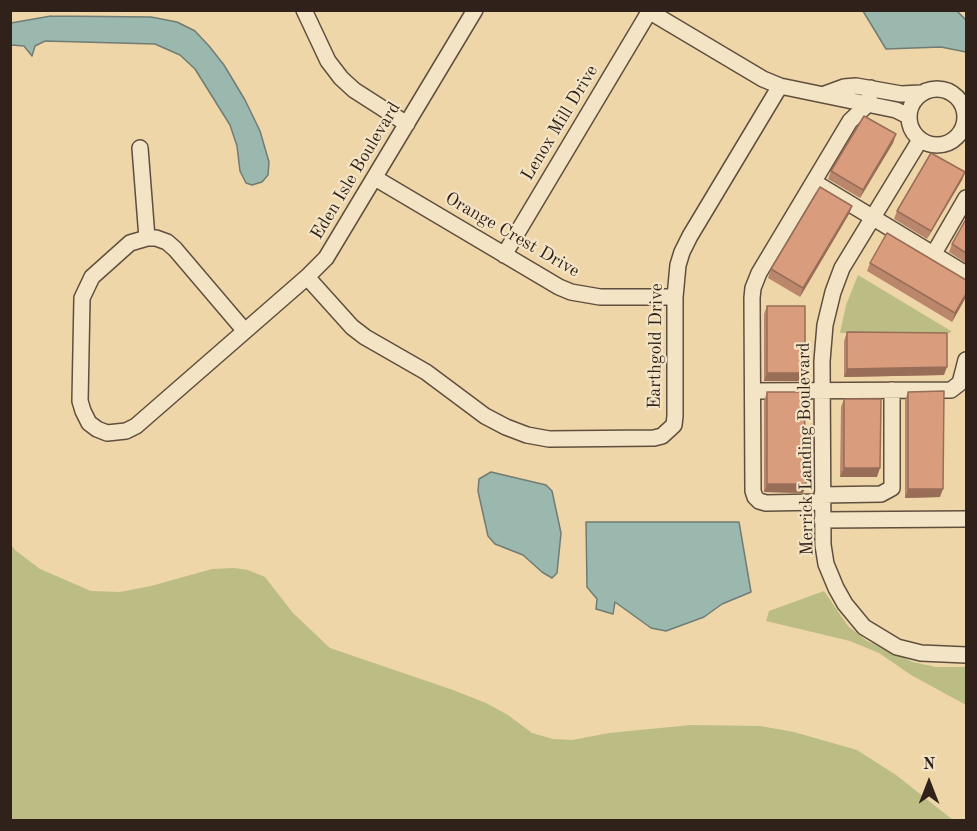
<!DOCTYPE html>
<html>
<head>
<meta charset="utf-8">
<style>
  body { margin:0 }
  #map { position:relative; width:977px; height:831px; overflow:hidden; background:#eed6a8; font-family:"Old Standard TT",serif }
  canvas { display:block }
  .frame { position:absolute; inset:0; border:12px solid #30221b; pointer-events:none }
  .north { position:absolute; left:899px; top:753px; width:60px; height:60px; -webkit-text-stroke:4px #f4e4c6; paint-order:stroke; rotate:0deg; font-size:16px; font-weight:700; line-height:24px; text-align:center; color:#30221b }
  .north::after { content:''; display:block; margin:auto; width:21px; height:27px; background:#30221b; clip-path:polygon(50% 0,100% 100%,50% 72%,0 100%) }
</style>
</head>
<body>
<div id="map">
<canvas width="977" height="831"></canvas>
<div class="frame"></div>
<div class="north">N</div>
</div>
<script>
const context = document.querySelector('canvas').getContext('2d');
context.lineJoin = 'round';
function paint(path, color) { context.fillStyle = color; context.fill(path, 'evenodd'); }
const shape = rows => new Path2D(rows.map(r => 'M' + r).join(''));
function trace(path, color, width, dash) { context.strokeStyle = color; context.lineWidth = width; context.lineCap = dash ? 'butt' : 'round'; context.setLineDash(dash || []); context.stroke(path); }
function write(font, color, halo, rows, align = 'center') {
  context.font = font + ' "Old Standard TT",serif'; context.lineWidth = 4.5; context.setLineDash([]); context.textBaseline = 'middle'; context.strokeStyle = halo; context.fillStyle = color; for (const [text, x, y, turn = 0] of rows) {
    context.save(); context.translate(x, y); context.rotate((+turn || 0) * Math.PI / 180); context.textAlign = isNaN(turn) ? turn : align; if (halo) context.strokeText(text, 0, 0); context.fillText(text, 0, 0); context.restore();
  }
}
paint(shape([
  [858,275,951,331,950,333,840,333,846,305],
  [10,543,15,550,40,569,91,591,120,592,151,586,212,569,234,568,248,570,265,577,293,613,330,648,453,690,486,703,508,715,532,733,553,739,572,740,609,733,691,725,760,726,794,732,857,750,896,775,953,820,11,820],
  [824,591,848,626,867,641,913,662,936,667,966,667,966,705,911,675,879,653,850,641,766,621,769,611]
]), '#bcbd85');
const water = shape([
  [860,11,957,11,966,20,966,52,941,47,886,49,863,11,860,11],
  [51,16,151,17,177,22,195,31,209,46,224,65,245,100,260,131,269,162,268,175,262,182,252,185,246,183,240,171,237,146,230,125,195,69,180,55,155,44,45,41,35,46,32,56,24,46,11,45,11,23,51,16],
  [491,472,546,485,552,491,561,533,557,573,552,578,542,572,523,555,495,544,488,536,478,491,479,479,491,472],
  [586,522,739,522,751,592,722,604,704,617,666,631,651,628,615,602,613,614,596,609,597,599,587,587,586,522]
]);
paint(water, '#9bb8af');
trace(water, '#707c74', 1.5);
const minor = shape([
  [304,10,328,61,341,78,354,90,407,124],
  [647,10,763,79,780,86,896,110,908,116],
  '909 117a28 28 0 1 1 56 0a28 28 0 1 1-56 0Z',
  [825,94,844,87,856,86,901,94,921,93],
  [920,140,842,268,833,292,825,325,822,361,823,545,826,564,836,588,845,604,864,627,897,647,921,653,966,655],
  [140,148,147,238],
  [375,178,559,287,571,292,600,297,675,297],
  [814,182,966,274],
  [504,255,649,12],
  [933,255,966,198],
  [307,277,352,327,365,337,426,372,485,416,506,427,527,435,549,439,654,438,662,436,674,425,675,416,675,297,678,265,682,252,690,236,780,86],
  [244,330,175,249,167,242,156,238,147,238,130,243,92,277,82,298,80,401,83,411,89,423,97,429,107,433,126,431,136,426,307,277,326,258,475,10],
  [753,391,951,390,960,383,966,360],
  [822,495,881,494,892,488,892,390],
  [822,502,766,503,759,501,755,497,753,491,752,298,753,288,759,273,850,121,868,104,871,88],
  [822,520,966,519]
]);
trace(minor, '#604f3e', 18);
trace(minor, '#f4e4c6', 15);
paint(shape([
  [896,134,893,143,860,198,828,179,831,171],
  [965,172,962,180,927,239,894,219,897,211],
  [852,206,849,214,800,297,768,278,771,269],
  [966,219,966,263,949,252,952,244],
  [870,263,966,297,952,322,867,271],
  [767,306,802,381,764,381,764,314],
  [847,332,944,375,844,377,844,341],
  [767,392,806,484,803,493,764,492,764,401],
  [908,392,940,497,905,498,905,400],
  [844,399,877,477,840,477,841,407]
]), '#bb876c');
paint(shape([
  [896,134,893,143,860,198,863,190],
  [965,172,962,180,927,239,931,231],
  [852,206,849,214,800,297,803,288],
  [966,294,966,297,952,322,955,313],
  [947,367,944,375,844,377,847,369],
  [767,373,805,373,802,381,764,381],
  [844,468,880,468,877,477,840,477],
  [767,484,806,484,803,493,764,492],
  [908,489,943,489,940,497,905,498]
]), '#986e58');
const building = shape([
  [864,116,896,134,863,190,831,171,864,116],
  [931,153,965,172,931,231,897,211,931,153],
  [820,187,852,206,803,288,771,269,820,187],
  [966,219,966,253,952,244,966,219],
  [887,233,966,280,966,294,955,313,870,263,887,233],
  [767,306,805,306,805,373,767,373,767,306],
  [847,332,947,333,947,367,847,369,847,332],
  [944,391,943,489,908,489,908,392,944,391],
  [767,392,804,392,806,484,767,484,767,392],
  [844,399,881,399,880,468,844,468,844,399]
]);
paint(building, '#d99d7e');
trace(building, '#986e58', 1.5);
write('18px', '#30221b', '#f4e4c6', [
  ["Lenox Mill Drive",560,123,-59],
  ["Eden Isle Boulevard",356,171,-59],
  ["Orange Crest Drive",512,235,30],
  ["Earthgold Drive",656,346,-89],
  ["Merrick Landing Boulevard",806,449,-91]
]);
</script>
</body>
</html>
